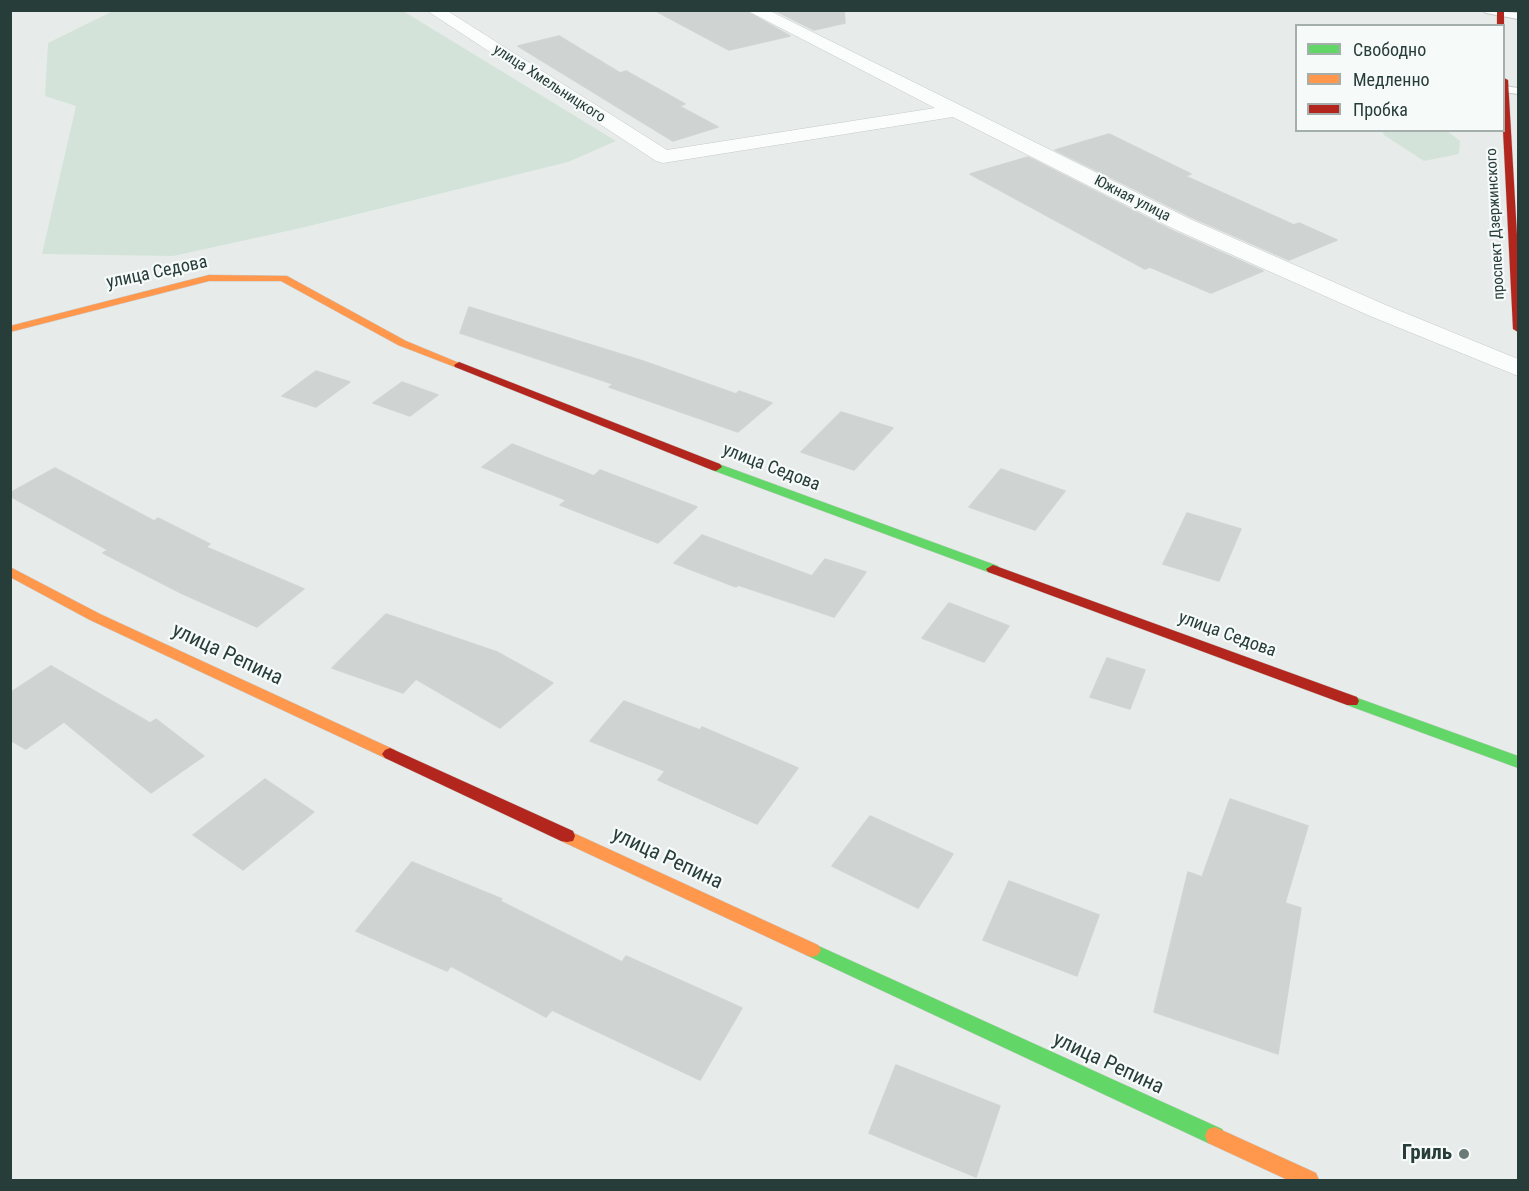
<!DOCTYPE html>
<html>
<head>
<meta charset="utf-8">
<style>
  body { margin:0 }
  #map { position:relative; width:1529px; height:1191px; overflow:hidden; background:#e7ecea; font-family:"Roboto Condensed",sans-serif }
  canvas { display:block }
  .frame { position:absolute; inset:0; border:12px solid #273d3a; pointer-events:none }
  .legend { position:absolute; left:1295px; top:24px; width:210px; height:108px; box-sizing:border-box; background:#f6faf9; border:2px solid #a3aead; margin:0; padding:8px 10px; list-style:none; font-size:18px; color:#273d3a }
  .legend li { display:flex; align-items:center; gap:12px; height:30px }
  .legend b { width:30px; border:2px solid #a3aead }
</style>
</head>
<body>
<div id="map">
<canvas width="1529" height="1191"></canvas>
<div class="frame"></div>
<ul class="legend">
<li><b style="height:8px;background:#63d668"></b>Свободно</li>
<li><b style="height:8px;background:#ff974d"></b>Медленно</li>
<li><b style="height:8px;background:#b3261e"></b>Пробка</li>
</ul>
</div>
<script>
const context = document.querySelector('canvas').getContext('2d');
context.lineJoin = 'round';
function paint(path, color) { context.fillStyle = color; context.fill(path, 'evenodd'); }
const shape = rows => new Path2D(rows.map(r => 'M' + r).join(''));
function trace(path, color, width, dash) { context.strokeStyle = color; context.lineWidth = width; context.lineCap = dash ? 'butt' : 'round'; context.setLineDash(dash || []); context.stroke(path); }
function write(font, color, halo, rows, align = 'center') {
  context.font = font + ' "Roboto Condensed",sans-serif'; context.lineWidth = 4.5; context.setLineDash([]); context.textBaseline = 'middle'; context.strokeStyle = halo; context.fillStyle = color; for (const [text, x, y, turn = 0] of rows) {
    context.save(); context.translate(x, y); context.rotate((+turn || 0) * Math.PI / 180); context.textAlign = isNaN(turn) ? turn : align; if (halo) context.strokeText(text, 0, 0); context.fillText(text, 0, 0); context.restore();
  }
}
paint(shape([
  [113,11,403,11,616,141,568,162,301,228,173,256,42,254,76,106,45,96,48,43],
  [1382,131,1447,131,1460,141,1459,154,1424,161,1384,135]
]), '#d3e3da');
const building = shape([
  [654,10,744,10,790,36,729,50,654,10],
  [774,10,844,10,845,23,814,30,774,10],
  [559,36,620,73,626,71,685,104,679,106,718,127,673,141,518,46,559,36],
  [1109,134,1191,174,1185,176,1294,225,1299,223,1337,240,1289,260,1191,217,1055,150,1109,134],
  [1028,157,1173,231,1263,271,1211,293,1150,267,1145,269,970,174,1028,157],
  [469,307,643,361,736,394,739,391,772,403,738,432,609,387,613,384,460,333,469,307],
  [316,371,350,382,316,407,282,396,316,371],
  [402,382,438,395,410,416,373,403,402,382],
  [841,412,893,428,854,470,801,452,841,412],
  [512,444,594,476,600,470,697,507,658,543,560,505,566,500,482,467,512,444],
  [55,468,154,521,158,518,210,544,206,547,304,589,257,627,181,593,103,553,108,550,10,496,10,493,55,468],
  [1001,469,1065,491,1035,530,969,507,1001,469],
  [1187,513,1241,529,1219,581,1163,564,1187,513],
  [702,535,812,576,825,559,866,572,834,617,738,585,736,587,674,563,702,535],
  [949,603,1009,626,984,662,922,638,949,603],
  [386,614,497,652,553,683,500,728,416,679,403,693,332,668,386,614],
  [1107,658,1145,670,1130,709,1090,697,1107,658],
  [51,666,150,723,156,719,204,756,151,793,64,722,26,749,10,740,10,693,51,666],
  [624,701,700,730,702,727,798,768,757,824,658,780,665,771,590,741,624,701],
  [265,779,314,812,243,870,193,835,265,779],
  [1230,799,1308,826,1285,903,1301,908,1278,1054,1154,1012,1188,872,1202,877,1230,799],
  [870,816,953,854,918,908,832,866,870,816],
  [412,862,502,899,500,901,622,962,626,956,742,1008,700,1080,552,1010,546,1017,451,966,447,971,356,931,412,862],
  [1009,881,1099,915,1077,976,983,940,1009,881],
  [896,1065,1000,1106,976,1177,869,1133,896,1065]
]);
paint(building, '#cfd3d2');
trace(building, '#d0d5d3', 1.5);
const lane = shape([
  [1482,10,1518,13,1518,19,1486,13,1482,10],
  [1504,86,1518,88,1518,94,1504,92,1504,86]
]);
const street = shape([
  [426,10,446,10,667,150,935,108,746,10,768,10,1190,219,1388,306,1518,359,1518,376,1370,316,1174,229,953,117,663,163,656,161,426,10]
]);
const fast = shape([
  [716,463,998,566,1000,569,993,573,988,572,712,470,710,467,712,464,716,463],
  [1352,696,1518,756,1518,768,1347,705,1345,701,1347,697,1352,696],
  [812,943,1222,1129,1225,1136,1222,1143,1215,1145,1208,1143,806,955,803,950,806,945,812,943]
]);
const slow = shape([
  [209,275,287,276,406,341,464,365,459,368,455,367,398,345,281,281,209,281,10,332,10,326,209,275],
  [10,567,100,614,395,750,398,754,395,758,390,760,385,758,90,620,10,577,10,567],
  [567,830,818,945,821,950,818,955,812,957,806,955,561,841,559,836,561,831,567,830],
  [1215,1127,1316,1173,1319,1180,1288,1180,1208,1143,1205,1136,1208,1129,1215,1127]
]);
const jam = shape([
  [1497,10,1504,10,1504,28,1504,26,1497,26,1497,10],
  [1504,78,1508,80,1518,252,1518,332,1513,329,1503,130,1504,78],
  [459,362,720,464,722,467,716,471,712,470,455,367,454,365,459,362],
  [993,565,1357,697,1359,701,1357,705,1347,705,988,572,986,569,993,565],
  [390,748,573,831,575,836,573,841,567,842,561,841,385,758,382,754,385,750,390,748]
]);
trace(lane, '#c4c9c7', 2);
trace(street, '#c4c9c7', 1);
trace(fast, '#c5cac8', 1);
trace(slow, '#c5cac8', 1);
trace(jam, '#c5cac8', 1);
paint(lane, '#fbfcfc');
paint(street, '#fbfcfc');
paint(fast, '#63d668');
paint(slow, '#ff974d');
paint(jam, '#b3261e');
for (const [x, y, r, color] of [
  [1464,1154,6,"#6a7a78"]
]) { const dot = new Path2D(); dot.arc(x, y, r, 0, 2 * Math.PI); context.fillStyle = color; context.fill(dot); trace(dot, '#f6faf9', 2); }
write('15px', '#273d3a', '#f6faf9', [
  ["улица Хмельницкого",549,84,33],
  ["Южная улица",1132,199,27],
  ["проспект Дзержинского",1496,224,-93]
]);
write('18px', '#273d3a', '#f6faf9', [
  ["улица Седова",157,273,-12],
  ["улица Седова",771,468,21],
  ["улица Седова",1227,635,20]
]);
write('21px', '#273d3a', '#f6faf9', [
  ["улица Репина",227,655,25],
  ["улица Репина",667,859,25],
  ["улица Репина",1108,1064,25]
]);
write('bold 21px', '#273d3a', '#f6faf9', [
  ["Гриль",1452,1154]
], 'right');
</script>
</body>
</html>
